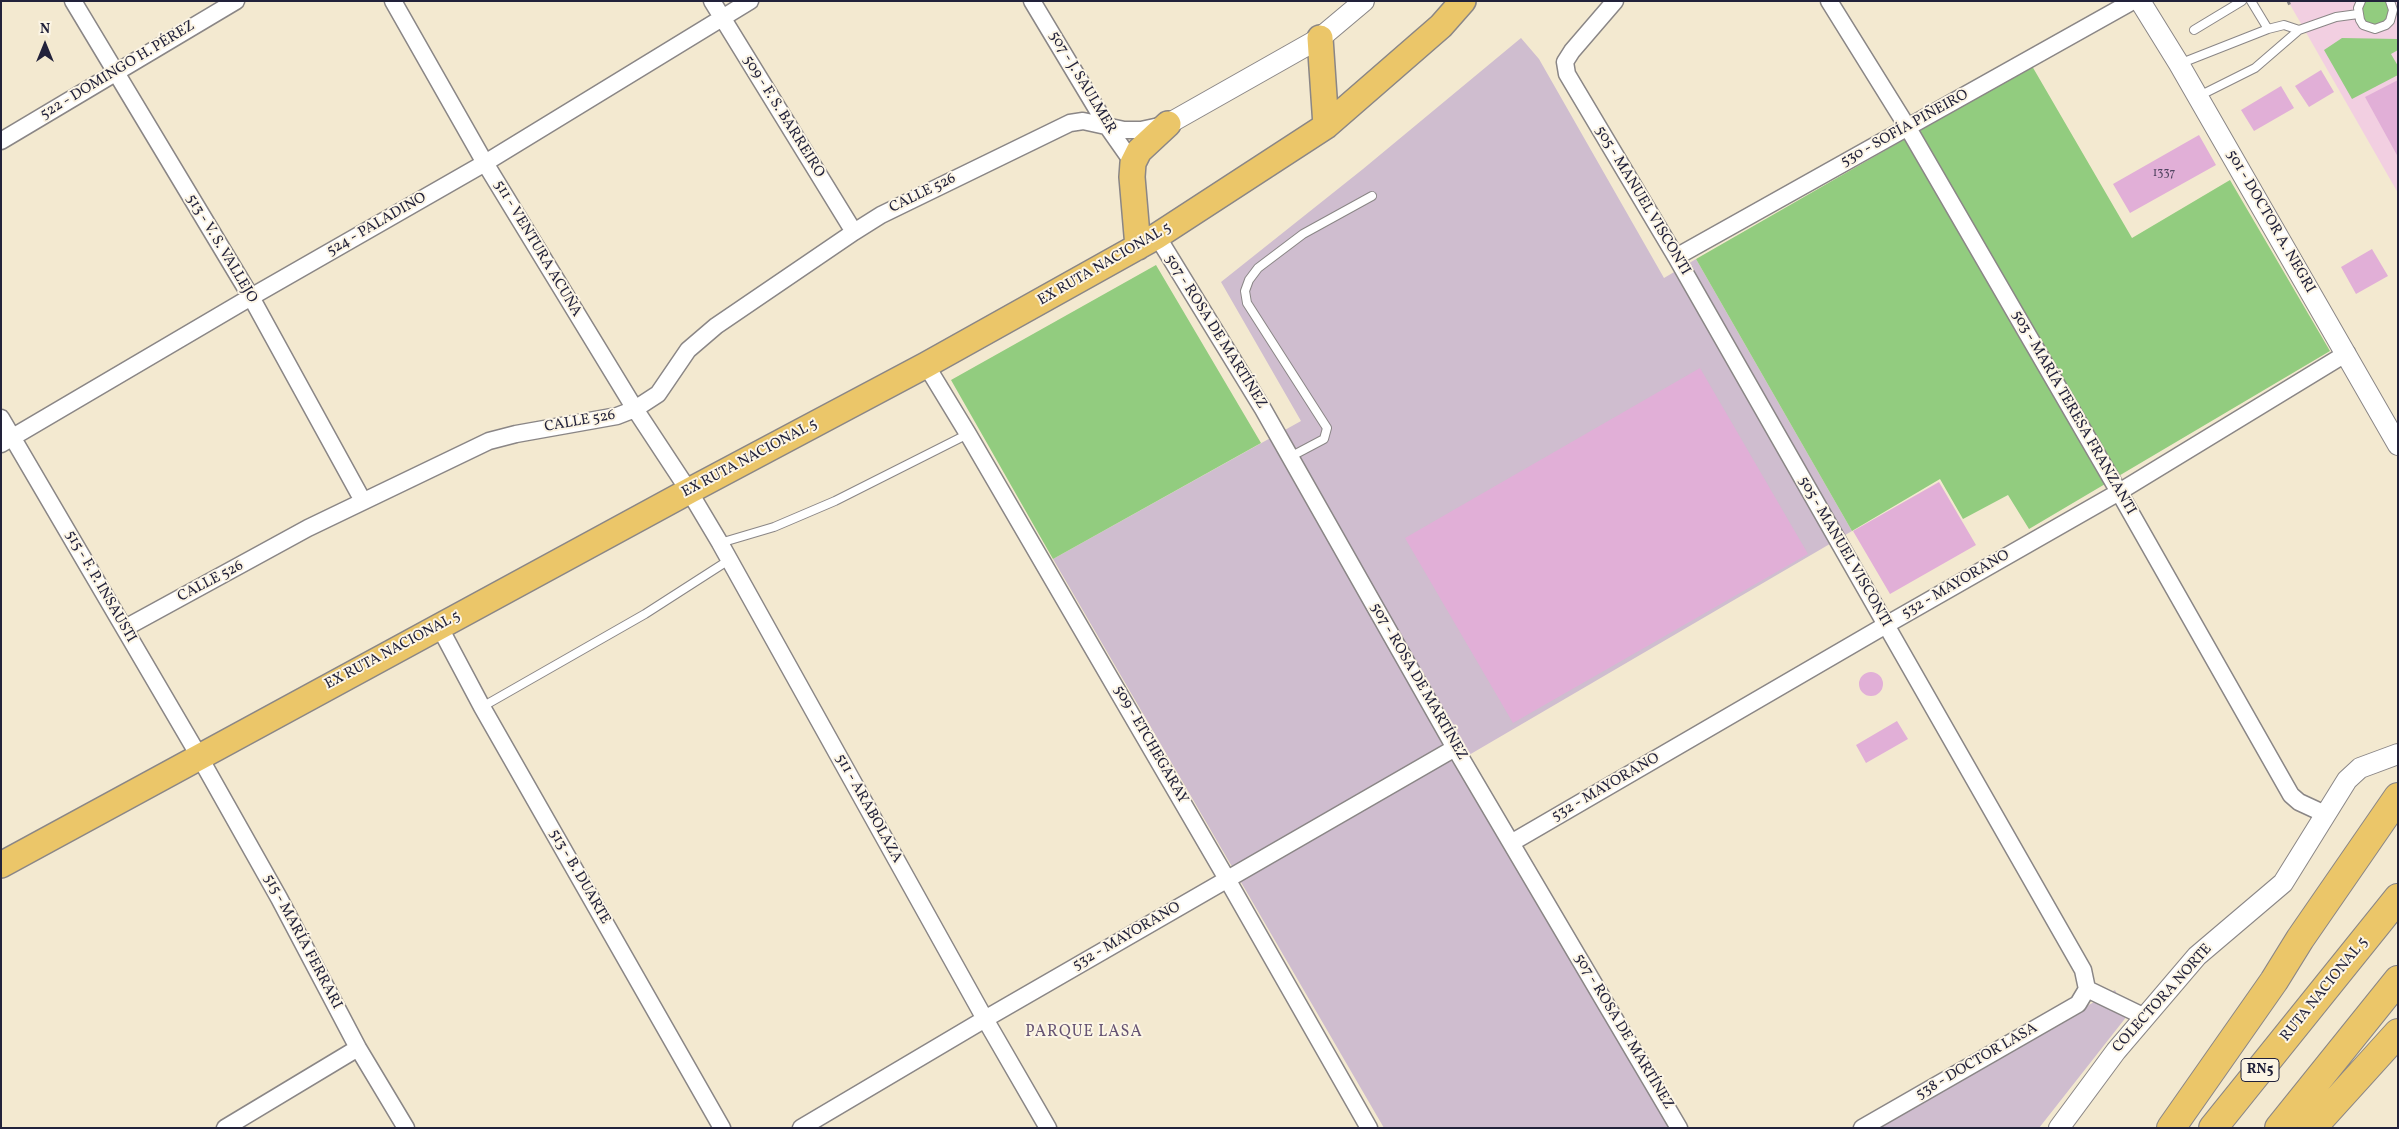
<!DOCTYPE html>
<html>
<head>
<meta charset="utf-8">
<style>
  body { margin:0 }
  #map { position:relative; width:2399px; height:1129px; overflow:hidden; background:#f3e9d0; font-family:Vollkorn,serif }
  canvas { display:block }
  .frame { position:absolute; inset:0; border:2px solid #22223b; pointer-events:none }
  .north { position:absolute; left:20px; top:20px; width:50px; height:50px; -webkit-text-stroke:4px #fcf5e5; paint-order:stroke; rotate:0deg; font-size:14px; font-weight:700; line-height:20px; text-align:center; color:#22223b }
  .north::after { content:''; display:block; margin:auto; width:18px; height:22px; background:#22223b; clip-path:polygon(50% 0,100% 100%,50% 72%,0 100%) }
</style>
</head>
<body>
<div id="map">
<canvas width="2399" height="1129"></canvas>
<div class="frame"></div>
<div class="north">N</div>
</div>
<script>
const context = document.querySelector('canvas').getContext('2d');
context.lineJoin = 'round';
function paint(path, color) { context.fillStyle = color; context.fill(path, 'evenodd'); }
const shape = rows => new Path2D(rows.map(r => 'M' + r).join(''));
function trace(path, color, width, dash) { context.strokeStyle = color; context.lineWidth = width; context.lineCap = dash ? 'butt' : 'round'; context.setLineDash(dash || []); context.stroke(path); }
function write(font, color, halo, rows, align = 'center') {
  context.font = font + ' Vollkorn,serif'; context.lineWidth = 4; context.setLineDash([]); context.textBaseline = 'middle'; context.strokeStyle = halo; context.fillStyle = color; for (const [text, x, y, turn = 0] of rows) {
    context.save(); context.translate(x, y); context.rotate((+turn || 0) * Math.PI / 180); context.textAlign = isNaN(turn) ? turn : align; if (halo) context.strokeText(text, 0, 0); context.fillText(text, 0, 0); context.restore();
  }
}
paint(shape([
  [2288,1,2398,1,2398,193]
]), '#f2cfe1');
paint(shape([
  [1521,38,1539,59,1664,278,1696,259,1852,531,1457,762,1669,1128,1384,1128,1053,559,1301,421,1221,282,1363,169],
  [2115,990,2127,1016,2039,1128,1873,1128]
]), '#cfbdcf');
paint(shape([
  [2363,1,2387,1,2391,15,2380,26,2364,23,2360,8],
  [2342,38,2398,39,2398,50,2391,54,2398,66,2398,75,2352,99,2324,50],
  [2032,66,2132,238,2230,180,2330,351,2029,529,2008,495,1963,519,1940,479,1852,531,1696,259],
  [1156,265,1261,443,1053,559,951,380]
]), '#92cc7f');
paint(shape([
  [2321,70,2334,92,2309,107,2295,86],
  [2398,80,2398,157,2365,97],
  [2281,86,2294,108,2254,131,2241,110],
  [2199,135,2216,165,2130,213,2113,184],
  [2372,249,2388,276,2356,294,2341,267],
  [1700,368,1808,554,1513,723,1405,538],
  [1939,482,1976,545,1890,594,1853,531],
  '1859 684a12 12 0 1 1 24 0a12 12 0 1 1-24 0Z',
  [1897,721,1908,739,1866,763,1856,745]
]), '#e1afd7');
const service = shape([
  [2251,1,2268,29],
  [2361,1,2358,8,2360,20,2363,25,2375,29,2386,25,2390,21,2393,10,2390,1],
  [2194,30,2242,1],
  [2179,64,2268,29,2284,25,2299,30],
  [2199,96,2255,68,2299,30,2336,17,2358,14],
  [1290,457,1324,439,1327,428,1247,303,1245,291,1249,280,1258,268,1303,234,1372,196],
  [720,543,774,527,835,501,968,434],
  [482,707,645,614,729,560]
]);
const minor = shape([
  [73,1,251,297,363,501],
  [393,1,485,163,635,409,689,491,720,543,985,1019,1048,1128],
  [712,1,854,232],
  [1032,1,1107,126,1133,163],
  [1615,1,1572,51,1565,62,1567,74,1676,257,2083,970,2087,989,2145,1017],
  [1829,1,1908,128,2119,492,2291,795,2299,802,2325,814],
  [1,141,236,1],
  [1157,236,1263,409,1455,748,1679,1128],
  [1676,257,2133,1],
  [926,365,968,434,1227,879,1369,1128],
  [1,418,199,756,279,898,358,1048,406,1128],
  [1,444,251,297,485,163,750,1],
  [439,626,482,707,722,1128],
  [125,628,308,528,489,441,516,434,617,416,635,409,658,394,688,350,716,326,854,232,881,215,1070,123,1083,121,1124,130,1141,130,1164,125],
  [1511,843,1886,625,2119,492,2347,353],
  [225,1128,358,1048],
  [801,1128,985,1019,1455,748],
  [1862,1128,2078,1004,2087,989]
]);
const tertiary = shape([
  [2140,1,2179,64,2398,445],
  [1168,124,1320,38,1364,1],
  [2059,1128,2116,1051,2197,956,2283,883,2347,780,2360,768,2398,754]
]);
const primary = shape([
  [1320,38,1326,126],
  [1138,247,1132,177,1133,163,1139,151,1168,124],
  [1,865,689,491,926,365,1157,236,1326,126,1441,26,1463,1]
]);
const motorway = shape([
  [2171,1128,2274,981,2300,939,2398,797],
  [2213,1128,2398,898],
  [2279,1128,2398,980],
  [2312,1128,2398,1033]
]);
trace(service, '#8a8686', 10);
trace(minor, '#8a8686', 19);
trace(tertiary, '#8a8686', 22);
trace(primary, '#8a8686', 28);
trace(motorway, '#8a8686', 30);
trace(shape([
  [2288,1,2291,8]
]), '#8a8686', 3, [4, 4]);
trace(service, '#fff', 8);
trace(minor, '#fff', 16);
trace(tertiary, '#fff', 20);
trace(primary, '#ebc669', 25);
trace(motorway, '#ebc669', 28);
write('12px', '#524562', null, [
  ["1337",2164,174]
]);
for (const [x, y, w] of [
  [2260,1070,38]
]) { const box = new Path2D(); box.roundRect(x - w / 2, y - 11.5, w, 23, 4); context.fillStyle = '#fcf5e5'; context.fill(box); trace(box, '#22223b', 1); }
write('bold 14px', '#22223b', null, [
  ["RN5",2260,1070]
]);
write('15px', '#22223b', '#fcf5e5', [
  ["522 - DOMINGO H. PÉREZ",118,71,-31],
  ["507 - J. SAULMER",1082,83,59],
  ["509 - F. S. BARREIRO",783,117,58],
  ["530 - SOFÍA PIÑEIRO",1905,129,-29],
  ["CALLE 526",923,194,-26],
  ["505 - MANUEL VISCONTI",1642,201,59],
  ["501 - DOCTOR A. NEGRI",2270,222,60],
  ["524 - PALADINO",377,225,-30],
  ["513 - V. S. VALLEJO",221,249,59],
  ["511 - VENTURA ACUÑA",537,249,59],
  ["EX RUTA NACIONAL 5",1105,265,-30],
  ["507 - ROSA DE MARTÍNEZ",1215,332,58],
  ["503 - MARÍA TERESA FRANZANTI",2073,413,60],
  ["CALLE 526",580,422,-10],
  ["EX RUTA NACIONAL 5",750,459,-28],
  ["505 - MANUEL VISCONTI",1844,552,60],
  ["CALLE 526",211,582,-28],
  ["532 - MAYORANO",1956,585,-30],
  ["515 - F. P. INSAUSTI",100,587,60],
  ["EX RUTA NACIONAL 5",393,651,-28],
  ["507 - ROSA DE MARTÍNEZ",1418,682,60],
  ["509 - ETCHEGARAY",1150,745,60],
  ["532 - MAYORANO",1606,788,-30],
  ["511 - ARABOLAZA",868,809,61],
  ["513 - B. DUARTE",579,877,60],
  ["532 - MAYORANO",1127,937,-30],
  ["515 - MARÍA FERRARI",302,942,62],
  ["RUTA NACIONAL 5",2325,990,-51],
  ["COLECTORA NORTE",2163,999,-48],
  ["507 - ROSA DE MARTÍNEZ",1623,1032,59],
  ["538 - DOCTOR LASA",1977,1062,-30]
]);
context.letterSpacing = '1px';
write('16px', '#655372', '#fcf5e5', [
  ["PARQUE LASA",1084,1033]
]);
context.letterSpacing = '0px';
</script>
</body>
</html>
